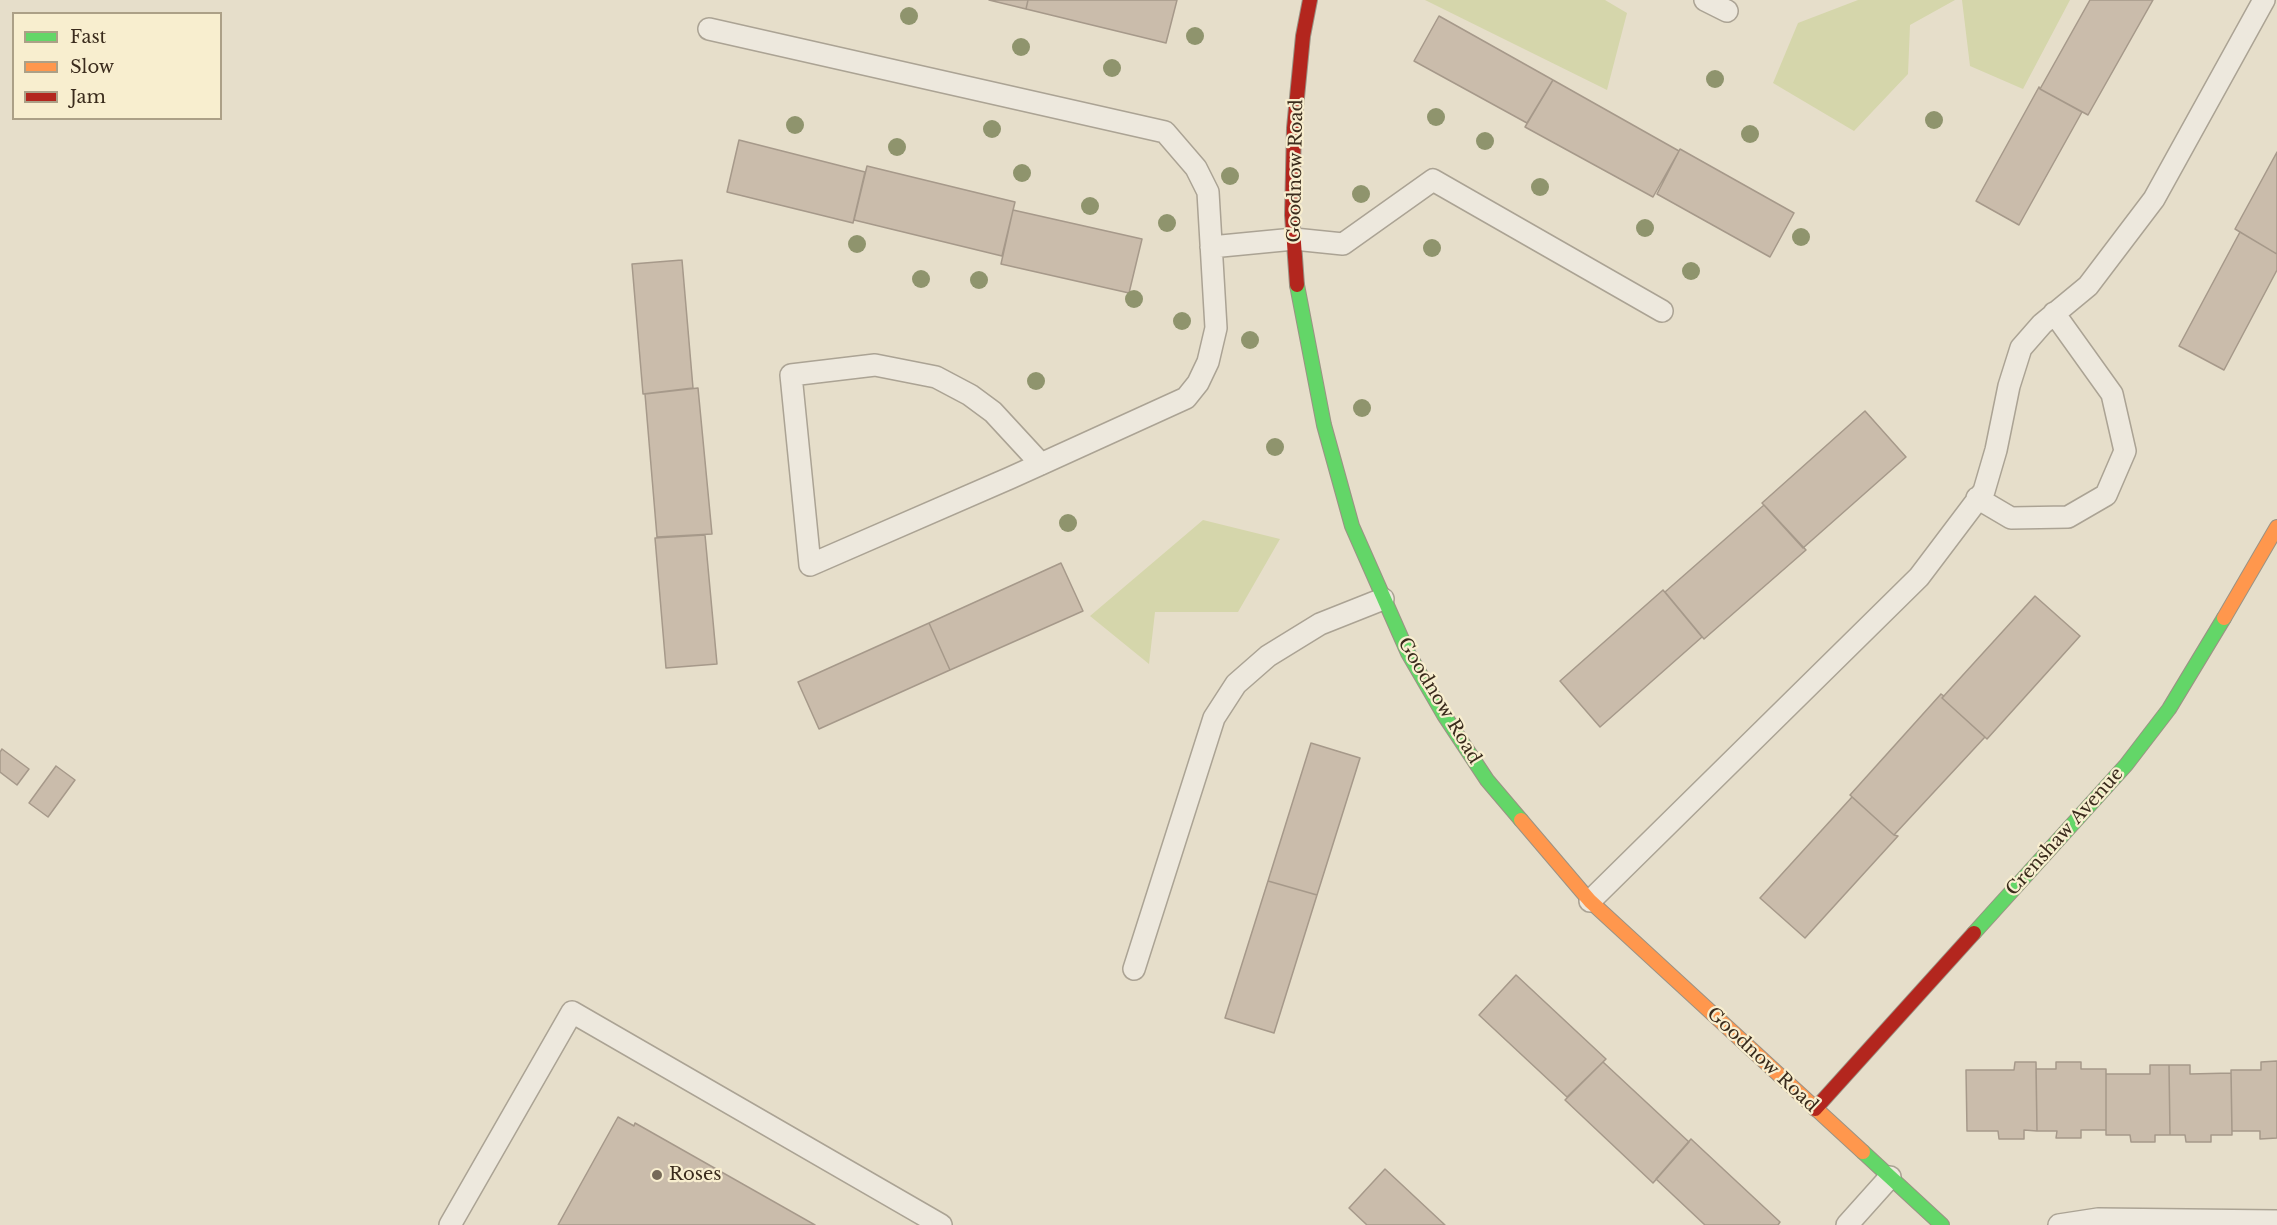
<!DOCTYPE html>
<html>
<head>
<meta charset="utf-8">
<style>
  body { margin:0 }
  #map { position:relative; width:2277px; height:1225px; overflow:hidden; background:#e6deca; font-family:"Libre Baskerville",serif }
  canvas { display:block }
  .legend { position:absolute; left:12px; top:12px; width:210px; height:108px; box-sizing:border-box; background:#f8eecf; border:2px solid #aca087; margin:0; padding:8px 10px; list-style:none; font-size:18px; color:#3a2b1c }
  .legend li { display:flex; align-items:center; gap:12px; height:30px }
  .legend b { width:30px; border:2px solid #aca087 }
</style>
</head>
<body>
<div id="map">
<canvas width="2277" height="1225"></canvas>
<ul class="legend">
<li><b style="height:8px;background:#63d668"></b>Fast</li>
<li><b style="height:8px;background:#ff974d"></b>Slow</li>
<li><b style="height:8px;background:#b3261e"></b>Jam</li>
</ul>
</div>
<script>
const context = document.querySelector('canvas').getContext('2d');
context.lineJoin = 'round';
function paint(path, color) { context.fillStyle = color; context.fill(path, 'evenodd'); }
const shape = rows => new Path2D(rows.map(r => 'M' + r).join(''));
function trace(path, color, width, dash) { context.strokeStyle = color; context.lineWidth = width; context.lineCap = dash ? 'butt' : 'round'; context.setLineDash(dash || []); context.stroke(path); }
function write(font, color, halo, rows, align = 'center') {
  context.font = font + ' "Libre Baskerville",serif'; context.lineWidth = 4.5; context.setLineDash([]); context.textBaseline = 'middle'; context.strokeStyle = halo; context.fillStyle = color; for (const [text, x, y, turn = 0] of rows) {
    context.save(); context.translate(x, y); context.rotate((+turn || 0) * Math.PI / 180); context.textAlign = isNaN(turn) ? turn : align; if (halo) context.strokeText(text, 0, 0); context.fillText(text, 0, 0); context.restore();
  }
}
paint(shape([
  [1425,0,1605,0,1627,13,1607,90],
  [1858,0,1955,0,1910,25,1908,74,1854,131,1773,83,1798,23],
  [1962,0,2070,0,2023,89,1970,66],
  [1203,520,1280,539,1238,612,1155,612,1149,664,1090,616]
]), '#d5d6ab');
const building = shape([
  [989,0,1028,0,1026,9,989,0],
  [1028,0,1177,0,1166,43,1026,9,1028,0],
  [2090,0,2153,0,2088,115,2040,89,2090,0],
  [1439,16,1553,80,1527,123,1414,61,1439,16],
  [1553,80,1679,151,1653,197,1525,127,1553,80],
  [2039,87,2040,89,2082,112,2019,225,1976,201,2039,87],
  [739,140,865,172,853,223,727,192,739,140],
  [1680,149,1794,213,1770,257,1657,194,1680,149],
  [2277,152,2277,254,2235,229,2277,152],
  [867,166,1015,202,1002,256,854,220,867,166],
  [1013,210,1142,239,1129,293,1001,264,1013,210],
  [2240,232,2277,254,2277,270,2224,370,2179,346,2240,232],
  [682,260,693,388,643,394,632,264,682,260],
  [698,388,712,534,657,537,645,394,698,388],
  [1865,411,1906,457,1803,548,1762,503,1865,411],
  [1764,505,1806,550,1704,639,1665,592,1764,505],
  [705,535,717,664,666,668,655,538,705,535],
  [1061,563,1083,611,950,670,929,623,1061,563],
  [1663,590,1702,637,1600,727,1560,681,1663,590],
  [2035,596,2080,636,1987,739,1942,698,2035,596],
  [929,623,950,670,819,729,798,682,929,623],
  [1941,694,1944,696,1942,698,1985,737,1894,835,1850,795,1941,694],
  [1311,743,1360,758,1317,895,1268,881,1311,743],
  [2,749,29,769,17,785,0,772,0,752,2,749],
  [56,766,75,780,48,817,29,803,56,766],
  [1852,797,1894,835,1898,836,1805,938,1760,898,1852,797],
  [1268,881,1317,895,1274,1033,1225,1018,1268,881],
  [1516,975,1606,1059,1567,1097,1479,1015,1516,975],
  [2277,1061,2277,1138,2260,1139,2260,1131,2232,1131,2231,1070,2261,1070,2261,1062,2277,1061],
  [1603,1062,1689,1142,1653,1183,1565,1100,1603,1062],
  [2015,1062,2036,1062,2037,1131,2024,1130,2024,1139,1999,1139,1998,1131,1967,1131,1966,1070,2014,1070,2015,1062],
  [2056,1062,2081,1062,2081,1069,2106,1069,2106,1130,2081,1130,2081,1138,2056,1138,2057,1131,2037,1131,2036,1069,2056,1069,2056,1062],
  [2150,1065,2169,1065,2170,1135,2155,1135,2155,1142,2131,1142,2130,1135,2106,1135,2106,1074,2150,1074,2150,1065],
  [2169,1065,2190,1065,2190,1074,2231,1073,2232,1135,2211,1135,2211,1142,2186,1142,2185,1135,2170,1135,2169,1065],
  [618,1117,634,1126,635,1123,815,1225,558,1225,618,1117],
  [1691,1139,1780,1222,1778,1225,1705,1225,1656,1179,1691,1139],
  [1385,1169,1445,1225,1367,1225,1349,1208,1385,1169]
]);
paint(building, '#cabcab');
trace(building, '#a6998a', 1.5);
const lane = shape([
  [1705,0,1727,11],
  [709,29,1165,132,1196,168,1208,192,1216,328,1208,362,1198,383,1186,398,1041,464,1010,478,810,565,791,375,875,365,936,377,970,395,993,412,1041,464],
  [1211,247,1294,239,1343,244,1433,180,1662,311],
  [1977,498,2011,518,2068,517,2106,495,2125,451,2112,394,2054,313],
  [1590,901,1919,577,1984,491,1996,450,2009,386,2021,348,2042,324,2088,286,2154,199,2264,0],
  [1134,969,1214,718,1236,684,1268,656,1320,624,1383,599],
  [450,1225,572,1012,941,1225],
  [1847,1225,1890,1177],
  [2059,1225,2098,1219,2277,1221]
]);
const fast = shape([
  [1297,285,1324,425,1352,526,1408,653,1444,715,1487,780,1521,820],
  [1974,933,2126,765,2169,709,2224,618],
  [1863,1152,1942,1225]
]);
const slow = shape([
  [2224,618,2277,527],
  [1521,820,1590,901,1863,1152]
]);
const jam = shape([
  [1297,285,1292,215,1294,128,1303,36,1310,0],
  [1815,1109,1974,933]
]);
trace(lane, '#aba394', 24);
trace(fast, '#9a9284', 16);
trace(slow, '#9a9284', 16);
trace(jam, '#9a9284', 16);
trace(lane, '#ede8dd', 21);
trace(fast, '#63d668', 14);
trace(slow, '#ff974d', 14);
trace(jam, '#b3261e', 14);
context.fillStyle = '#8f946d';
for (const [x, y] of [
  [909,16],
  [1195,36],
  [1021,47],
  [1112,68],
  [1715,79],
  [1436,117],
  [1934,120],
  [795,125],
  [992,129],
  [1750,134],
  [1485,141],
  [897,147],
  [1022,173],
  [1230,176],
  [1540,187],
  [1361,194],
  [1090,206],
  [1167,223],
  [1645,228],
  [1801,237],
  [857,244],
  [1432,248],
  [1691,271],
  [921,279],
  [979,280],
  [1134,299],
  [1182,321],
  [1250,340],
  [1036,381],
  [1362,408],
  [1275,447],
  [1068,523]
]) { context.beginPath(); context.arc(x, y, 9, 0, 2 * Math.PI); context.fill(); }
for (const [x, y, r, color] of [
  [657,1175,6,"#766a59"]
]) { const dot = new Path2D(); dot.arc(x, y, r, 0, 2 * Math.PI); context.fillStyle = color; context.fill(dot); trace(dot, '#f8eecf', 2); }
write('18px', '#3a2b1c', '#f8eecf', [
  ["Goodnow Road",1296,171,-89],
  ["Goodnow Road",1439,701,59],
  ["Crenshaw Avenue",2065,832,-48],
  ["Goodnow Road",1762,1060,43]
]);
write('18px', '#3a2b1c', '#f8eecf', [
  ["Roses",669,1175]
], 'left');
</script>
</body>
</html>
